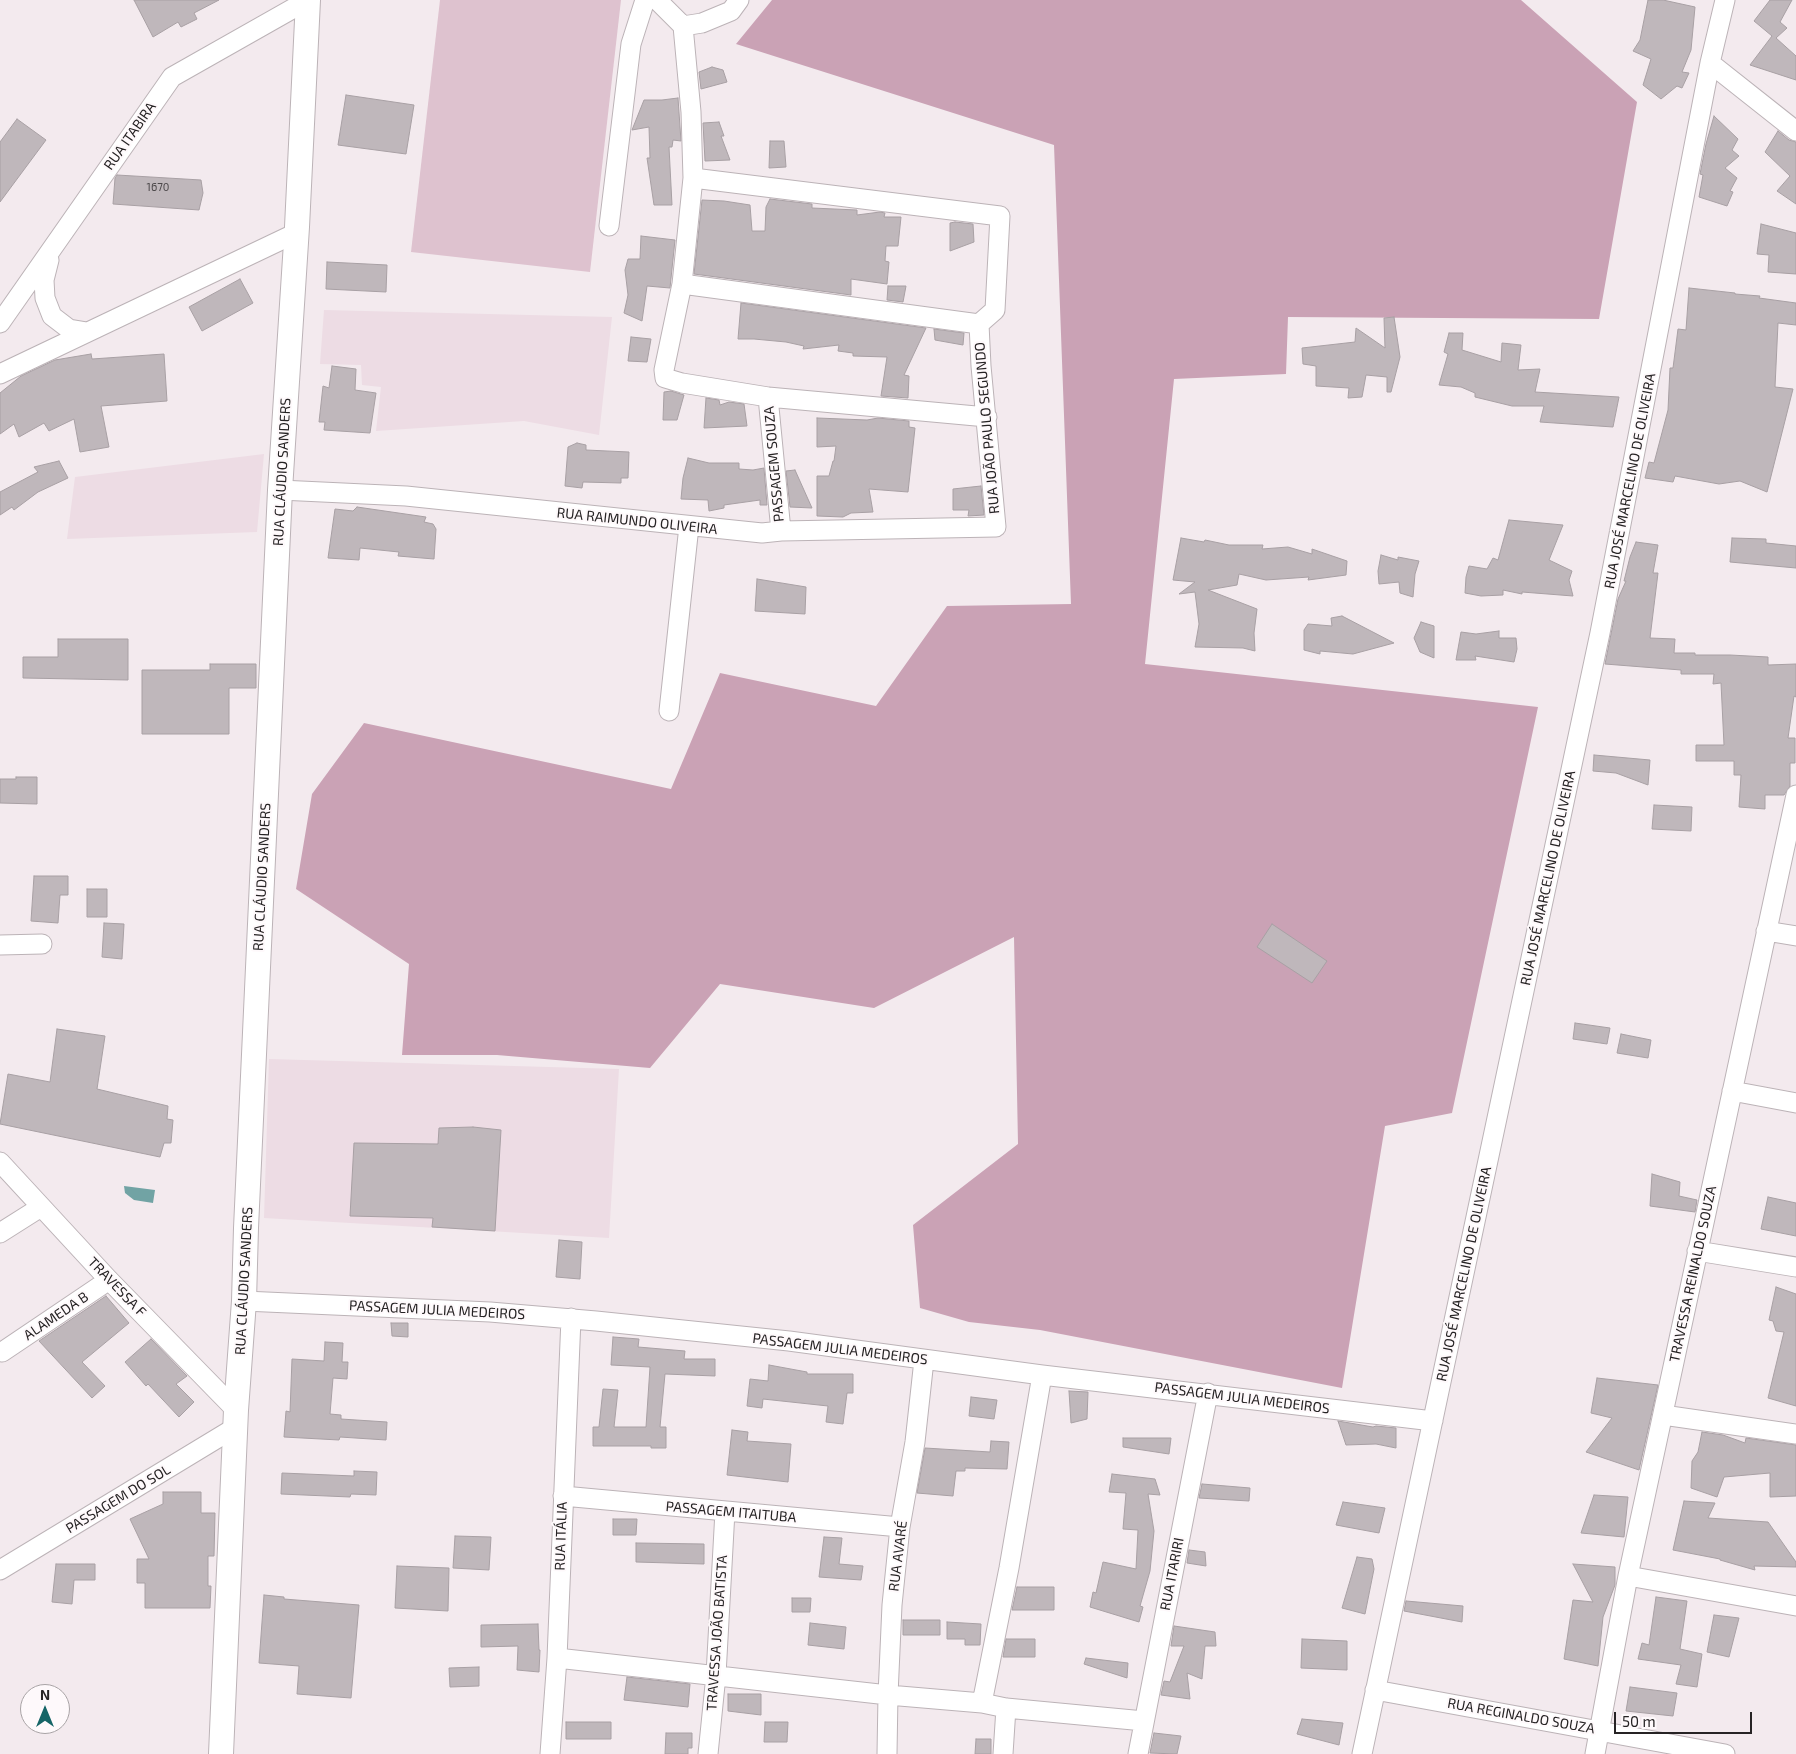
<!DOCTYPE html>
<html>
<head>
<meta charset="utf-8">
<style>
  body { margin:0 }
  #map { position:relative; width:1796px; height:1754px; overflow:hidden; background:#f3eaee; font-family:"Exo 2",sans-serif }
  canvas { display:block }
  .north { position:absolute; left:20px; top:1684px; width:50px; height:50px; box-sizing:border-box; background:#fef9fb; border:1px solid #a8a3a5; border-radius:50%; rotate:0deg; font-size:14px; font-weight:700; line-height:20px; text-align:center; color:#262324 }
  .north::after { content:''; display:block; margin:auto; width:18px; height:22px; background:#166567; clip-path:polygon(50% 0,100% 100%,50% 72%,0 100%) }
  .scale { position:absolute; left:1614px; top:1712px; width:138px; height:22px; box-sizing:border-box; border:2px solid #262324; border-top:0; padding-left:6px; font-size:15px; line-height:18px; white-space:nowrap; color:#262324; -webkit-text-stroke:4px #fef9fb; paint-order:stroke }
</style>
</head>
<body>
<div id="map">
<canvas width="1796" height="1754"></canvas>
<div class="north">N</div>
<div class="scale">50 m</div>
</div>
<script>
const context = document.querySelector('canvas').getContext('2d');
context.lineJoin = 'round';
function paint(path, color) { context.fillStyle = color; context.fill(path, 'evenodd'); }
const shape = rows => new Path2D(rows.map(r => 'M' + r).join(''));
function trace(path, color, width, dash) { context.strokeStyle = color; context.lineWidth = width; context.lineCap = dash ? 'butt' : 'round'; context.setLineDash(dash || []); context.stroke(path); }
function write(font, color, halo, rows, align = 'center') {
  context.font = font + ' "Exo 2",sans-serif'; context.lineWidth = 4; context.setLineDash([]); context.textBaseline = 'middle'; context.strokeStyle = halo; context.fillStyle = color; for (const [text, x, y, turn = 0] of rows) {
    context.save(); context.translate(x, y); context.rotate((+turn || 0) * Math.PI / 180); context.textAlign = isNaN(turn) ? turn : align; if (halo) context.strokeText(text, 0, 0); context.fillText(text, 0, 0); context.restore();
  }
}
paint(shape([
  [324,310,612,317,599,435,524,421,376,431,381,387,362,385,361,365,320,364],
  [264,454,257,532,67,539,75,477],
  [269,1059,619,1069,609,1238,264,1218]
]), '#eddce4');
paint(shape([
  [440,0,621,0,590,272,411,252]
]), '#dec2cf');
paint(shape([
  [772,0,1521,0,1637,102,1599,319,1288,317,1286,374,1174,379,1145,664,1538,707,1452,1113,1385,1126,1342,1388,1040,1330,969,1322,920,1308,913,1225,1018,1144,1014,937,874,1008,720,984,650,1068,497,1055,402,1055,409,964,296,889,312,794,364,723,671,789,720,673,876,706,947,606,1071,604,1054,145,736,44]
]), '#caa2b5');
paint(shape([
  [124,1186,155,1190,153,1203,134,1200,125,1193]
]), '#71a3a4');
const building = shape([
  [134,0,219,0,194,13,197,19,181,27,178,22,153,37,134,0],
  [1648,0,1663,0,1695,7,1691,50,1682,72,1689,73,1682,88,1677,86,1661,99,1643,85,1651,59,1633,51,1640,40,1648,0],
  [1770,0,1792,0,1780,22,1787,28,1776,38,1796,56,1796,80,1750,65,1772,36,1754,21,1770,0],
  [712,67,723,70,727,82,701,89,699,72,712,67],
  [346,95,414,105,406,154,338,145,346,95],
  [678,98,681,141,673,140,672,147,669,147,672,205,654,205,647,158,650,158,649,127,632,130,644,100,662,100,678,98],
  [1714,116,1738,139,1732,150,1739,156,1725,168,1737,178,1730,191,1733,192,1727,206,1699,197,1703,175,1700,174,1706,144,1714,116],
  [17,119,46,140,0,202,0,142,17,119],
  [719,122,724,136,721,136,730,160,705,161,703,123,719,122],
  [1778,131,1789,140,1796,142,1796,204,1777,191,1790,176,1765,152,1778,131],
  [770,141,784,141,786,167,769,168,770,141],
  [117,175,201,180,203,193,199,210,113,204,115,178,117,175],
  [770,199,812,204,812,208,857,210,857,215,880,212,885,213,884,217,901,217,898,246,886,246,885,261,889,262,887,284,851,279,851,295,694,274,702,200,724,201,750,205,752,231,765,231,766,207,770,199],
  [955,222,973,224,974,242,950,251,950,223,955,222],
  [1761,224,1796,233,1796,274,1768,272,1769,255,1757,254,1761,224],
  [641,236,675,240,670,288,647,286,642,321,624,313,628,295,625,270,628,259,640,259,641,236],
  [327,262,387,265,386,292,326,289,327,262],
  [240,279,253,303,202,331,189,307,240,279],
  [888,286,906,286,903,302,887,300,888,286],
  [1689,288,1735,293,1735,294,1760,296,1759,298,1796,303,1796,325,1778,323,1775,387,1793,389,1767,492,1740,481,1719,484,1675,476,1673,482,1645,478,1649,462,1654,463,1668,410,1670,368,1673,368,1678,329,1686,330,1689,288],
  [741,303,926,328,904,375,909,376,908,398,881,396,887,357,853,356,853,353,838,351,839,345,803,349,804,346,786,342,754,339,738,339,741,303],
  [1394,317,1400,357,1391,392,1387,392,1387,377,1366,375,1362,397,1348,398,1349,388,1316,386,1316,366,1303,364,1302,348,1355,342,1356,328,1385,348,1384,318,1394,317],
  [934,329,964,333,963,345,935,340,934,329],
  [1449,333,1463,333,1462,350,1501,362,1502,343,1521,345,1518,370,1540,369,1535,392,1619,397,1613,427,1540,422,1544,406,1512,406,1475,397,1475,393,1461,387,1439,385,1448,354,1444,352,1449,333],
  [631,337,651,339,647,362,628,361,631,337],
  [91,354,92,359,164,354,167,401,101,406,109,447,80,452,74,419,49,431,44,423,19,437,14,424,0,434,0,393,21,376,55,360,91,354],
  [332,366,356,369,355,390,376,393,370,433,324,430,325,422,319,422,323,386,329,388,332,366],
  [671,391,684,395,677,420,663,420,664,392,671,391],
  [706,398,719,400,720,405,729,402,744,404,747,426,704,428,706,398],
  [817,418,867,420,878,418,909,421,909,427,915,428,908,492,869,489,873,512,851,513,843,517,817,516,817,476,829,476,833,461,834,461,836,446,817,447,817,418],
  [577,443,586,445,586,450,629,452,628,478,621,478,621,483,583,482,582,488,565,486,568,447,577,443],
  [688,458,709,463,739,463,739,469,753,470,764,468,767,505,760,505,760,500,724,505,724,508,709,511,708,500,681,499,683,478,688,458],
  [59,461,68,478,38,492,14,510,12,507,0,515,0,492,38,472,34,467,59,461],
  [795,470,812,508,790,507,786,471,795,470],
  [981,486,984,515,968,516,969,510,953,510,953,489,981,486],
  [357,507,426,517,424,522,433,524,436,529,434,559,398,556,399,552,360,548,359,560,328,558,335,509,353,511,357,507],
  [1509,520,1563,525,1549,560,1572,571,1569,580,1573,596,1522,592,1522,594,1503,590,1503,595,1481,596,1465,593,1466,577,1469,566,1487,569,1493,558,1498,560,1509,520],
  [1181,538,1204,542,1205,540,1229,545,1263,545,1262,549,1288,547,1312,554,1312,549,1347,561,1346,575,1308,580,1309,577,1266,580,1239,574,1237,585,1208,590,1257,609,1254,633,1255,651,1243,648,1195,647,1199,624,1195,592,1179,594,1195,582,1173,580,1181,538],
  [1732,538,1766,539,1766,543,1796,546,1796,568,1730,562,1732,538],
  [1636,542,1658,545,1653,573,1658,573,1650,638,1675,639,1674,653,1695,653,1695,655,1730,655,1768,657,1768,665,1796,664,1796,697,1794,696,1788,738,1795,738,1795,763,1790,763,1790,786,1784,795,1765,795,1765,809,1739,807,1741,775,1734,775,1734,761,1696,761,1696,745,1724,745,1721,683,1713,684,1714,674,1681,674,1681,670,1605,664,1618,599,1626,581,1624,581,1630,557,1636,542],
  [1381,555,1398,560,1398,557,1419,561,1415,574,1413,597,1400,593,1399,582,1379,584,1378,571,1381,555],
  [757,579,806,587,805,614,755,611,757,579],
  [1342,616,1394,643,1353,654,1320,651,1320,654,1304,650,1304,630,1308,624,1332,626,1331,618,1342,616],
  [1421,622,1434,626,1434,658,1420,652,1414,638,1421,622],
  [1499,631,1499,638,1516,638,1517,649,1514,662,1475,656,1476,660,1456,660,1461,632,1476,634,1499,631],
  [58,639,128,639,128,680,23,678,23,657,58,657,58,639],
  [210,664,256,664,256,688,229,688,229,734,142,734,142,670,210,670,210,664],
  [1594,755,1650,760,1648,785,1616,773,1593,771,1594,755],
  [16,777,37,777,37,804,0,803,0,779,16,779,16,777],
  [1654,805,1692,807,1691,831,1652,829,1654,805],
  [34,876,68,876,68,895,60,895,58,923,31,921,34,876],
  [87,889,107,889,107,917,87,917,87,889],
  [104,923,124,924,122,959,102,957,104,923],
  [1272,924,1327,961,1312,983,1257,947,1272,924],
  [1575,1023,1610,1028,1607,1044,1573,1039,1575,1023],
  [57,1029,105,1036,97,1089,168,1106,167,1119,173,1120,171,1143,164,1143,160,1157,0,1124,8,1074,50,1082,57,1029],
  [1621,1034,1651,1040,1648,1058,1617,1053,1621,1034],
  [473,1127,501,1130,495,1231,432,1227,433,1218,350,1216,354,1143,438,1144,439,1128,473,1127],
  [1652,1174,1680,1182,1679,1196,1697,1200,1695,1212,1650,1206,1652,1174],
  [1768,1197,1796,1203,1796,1236,1761,1229,1768,1197],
  [559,1240,582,1242,580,1279,556,1277,559,1240],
  [1776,1287,1796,1294,1796,1406,1768,1398,1784,1332,1776,1331,1773,1321,1769,1320,1776,1287],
  [106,1296,129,1323,82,1362,105,1386,92,1398,39,1341,106,1296],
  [391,1323,408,1323,408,1337,392,1336,391,1323],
  [613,1337,639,1339,638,1347,685,1351,684,1359,715,1359,715,1376,665,1374,660,1427,666,1427,666,1448,651,1448,651,1446,593,1446,593,1427,599,1427,603,1389,618,1390,614,1427,646,1427,650,1367,611,1365,613,1337],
  [151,1339,187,1376,176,1384,194,1402,179,1417,148,1384,146,1386,125,1362,151,1339],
  [325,1342,343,1343,342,1362,348,1362,347,1379,333,1378,330,1414,341,1415,341,1419,387,1422,386,1440,340,1437,339,1440,284,1437,286,1411,290,1412,292,1359,324,1361,325,1342],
  [769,1365,807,1372,807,1374,853,1374,853,1393,847,1393,843,1424,826,1422,828,1406,763,1399,762,1408,747,1406,750,1379,768,1381,769,1365],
  [1597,1378,1658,1385,1639,1470,1586,1452,1612,1418,1591,1413,1597,1378],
  [1069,1391,1088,1392,1087,1419,1071,1423,1069,1391],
  [971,1397,997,1400,994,1419,969,1416,971,1397],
  [1338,1421,1373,1427,1376,1426,1396,1428,1396,1448,1376,1444,1346,1445,1338,1421],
  [732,1430,748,1432,747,1441,791,1444,788,1482,727,1475,732,1430],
  [1702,1432,1723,1435,1745,1443,1746,1438,1796,1445,1796,1496,1770,1497,1770,1473,1724,1477,1717,1497,1691,1488,1692,1461,1698,1452,1702,1432],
  [1123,1438,1171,1438,1169,1454,1123,1447,1123,1438],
  [991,1441,1009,1442,1007,1469,965,1468,965,1471,956,1471,953,1496,917,1493,925,1448,990,1452,991,1441],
  [354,1471,377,1472,376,1495,351,1494,350,1497,281,1494,282,1473,354,1476,354,1471],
  [1112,1474,1155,1479,1160,1495,1148,1494,1154,1531,1150,1571,1140,1606,1143,1607,1139,1622,1090,1607,1093,1592,1096,1593,1103,1562,1136,1569,1138,1530,1123,1529,1126,1493,1109,1492,1112,1474],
  [1202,1484,1250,1488,1249,1501,1199,1498,1202,1484],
  [163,1492,201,1492,201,1513,215,1513,214,1556,208,1556,208,1586,211,1586,210,1608,145,1608,145,1583,137,1583,137,1559,149,1559,130,1519,163,1504,163,1492],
  [1594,1495,1628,1497,1624,1537,1581,1533,1594,1495],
  [1684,1501,1715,1503,1708,1518,1768,1522,1796,1562,1796,1567,1754,1566,1755,1570,1720,1560,1720,1559,1673,1550,1684,1501],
  [1343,1502,1385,1508,1379,1533,1336,1525,1343,1502],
  [613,1519,637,1519,636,1535,613,1535,613,1519],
  [455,1536,491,1537,489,1570,453,1568,455,1536],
  [824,1537,842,1538,839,1564,863,1566,861,1580,819,1577,824,1537],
  [636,1543,704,1544,704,1564,636,1562,636,1543],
  [1189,1550,1205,1552,1206,1566,1187,1563,1189,1550],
  [1357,1557,1372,1559,1374,1569,1365,1614,1342,1608,1357,1557],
  [56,1564,95,1564,95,1580,74,1580,72,1604,52,1602,56,1564],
  [1573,1564,1615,1567,1615,1585,1603,1617,1598,1666,1564,1659,1573,1600,1593,1602,1573,1564],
  [397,1566,449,1568,448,1611,395,1608,397,1566],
  [1017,1587,1054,1587,1054,1610,1012,1610,1017,1587],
  [264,1595,284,1597,284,1599,359,1605,351,1698,297,1694,299,1666,259,1663,264,1595],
  [1656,1597,1687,1601,1680,1649,1702,1654,1697,1687,1676,1684,1681,1665,1638,1659,1642,1643,1649,1645,1656,1597],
  [792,1598,811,1598,810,1612,792,1612,792,1598],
  [1406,1601,1463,1606,1462,1622,1404,1611,1406,1601],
  [1714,1615,1739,1618,1729,1657,1707,1652,1714,1615],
  [903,1620,940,1620,940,1635,903,1635,903,1620],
  [947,1622,981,1624,980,1645,965,1645,965,1639,947,1639,947,1622],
  [810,1623,846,1627,844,1649,808,1645,810,1623],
  [538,1624,539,1650,540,1650,539,1672,517,1670,518,1646,481,1647,481,1625,538,1624],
  [1174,1626,1215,1632,1216,1646,1205,1646,1202,1679,1187,1673,1190,1699,1161,1695,1164,1681,1170,1682,1184,1646,1171,1646,1174,1626],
  [1006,1639,1035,1639,1035,1657,1003,1657,1006,1639],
  [1302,1639,1347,1641,1347,1670,1301,1668,1302,1639],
  [1086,1658,1128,1663,1127,1678,1084,1664,1086,1658],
  [479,1667,479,1686,450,1687,449,1668,479,1667],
  [627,1677,690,1684,688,1707,624,1700,627,1677],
  [1630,1687,1677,1693,1673,1716,1626,1711,1630,1687],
  [728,1694,761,1694,761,1715,728,1711,728,1694],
  [1302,1719,1343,1723,1339,1745,1297,1734,1302,1719],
  [566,1722,611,1722,611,1739,566,1739,566,1722],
  [765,1722,788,1722,787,1742,764,1742,765,1722],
  [666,1733,692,1733,692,1748,688,1748,688,1754,665,1754,666,1733],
  [1154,1733,1181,1736,1177,1754,1150,1753,1154,1733],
  [976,1739,991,1739,991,1754,975,1754,976,1739]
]);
paint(building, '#bfb7bb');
trace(building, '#a8a0a4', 1);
const minor = shape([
  [657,0,683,26,702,23,731,11,739,0],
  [683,26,691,112,693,178,682,284,664,370,665,378,682,383,768,397,987,417],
  [1710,63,1796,131],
  [609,226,631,44,645,0],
  [49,260,44,280,45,298,52,316,69,329,87,332],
  [682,284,979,324],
  [0,323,172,77,308,0],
  [0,374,296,233],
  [768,397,781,531],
  [280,490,406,496,762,533,781,531,996,527,981,366,979,324,995,310,1000,216,693,178],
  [669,711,689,526],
  [1766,931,1796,936],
  [0,945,42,944],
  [1732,1091,1796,1103],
  [0,1162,109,1280,236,1410],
  [0,1233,41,1207],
  [1697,1251,1796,1267],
  [244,1301,490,1312,596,1321,789,1341,1042,1375,1433,1421],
  [2,1352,109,1280],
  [1663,1415,1796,1434],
  [563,1496,900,1527],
  [0,1570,236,1427],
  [1628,1576,1796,1606],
  [557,1658,888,1695,982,1703,1006,1708,1144,1721],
  [1375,1690,1725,1754],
  [982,1703,1009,1568,1042,1375],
  [550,1754,557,1658,571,1318],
  [708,1754,716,1675,725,1511],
  [887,1754,888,1695,892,1605,900,1527,915,1442,924,1360],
  [1003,1754,1006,1708],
  [1138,1754,1208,1393],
  [1362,1754,1600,633,1710,63,1725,0],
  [1595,1754,1628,1576,1796,795]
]);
const major = shape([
  [221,1754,236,1410,244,1301,246,1228,280,490,297,227,308,0]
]);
trace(minor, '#bcb3b7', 21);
trace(major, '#bcb3b7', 26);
trace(minor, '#fff', 19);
trace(major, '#fff', 24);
write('11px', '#4c484a', null, [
  ["1670",158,187]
]);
write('14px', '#262324', '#fef9fb', [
  ["RUA ITABIRA",130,136,-55],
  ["RUA JOÃO PAULO SEGUNDO",987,428,-95],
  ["PASSAGEM SOUZA",774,464,-95],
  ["RUA CLÁUDIO SANDERS",282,472,-87],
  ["RUA JOSÉ MARCELINO DE OLIVEIRA",1630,481,-79],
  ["RUA RAIMUNDO OLIVEIRA",637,521,6],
  ["RUA CLÁUDIO SANDERS",262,877,-87],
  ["RUA JOSÉ MARCELINO DE OLIVEIRA",1548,878,-78],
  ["RUA JOSÉ MARCELINO DE OLIVEIRA",1464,1274,-78],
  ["TRAVESSA REINALDO SOUZA",1693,1274,-78],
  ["RUA CLÁUDIO SANDERS",244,1281,-87],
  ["TRAVESSA F",117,1287,46],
  ["PASSAGEM JULIA MEDEIROS",437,1310,3],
  ["ALAMEDA B",56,1316,-34],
  ["PASSAGEM JULIA MEDEIROS",840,1349,7],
  ["PASSAGEM JULIA MEDEIROS",1242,1398,7],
  ["PASSAGEM DO SOL",118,1499,-31],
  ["PASSAGEM ITAITUBA",731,1512,5],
  ["RUA ITÁLIA",561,1536,-88],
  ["RUA AVARÉ",898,1556,-83],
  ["RUA ITARIRI",1172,1574,-79],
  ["TRAVESSA JOÃO BATISTA",717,1633,-86],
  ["RUA REGINALDO SOUZA",1521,1716,10]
]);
</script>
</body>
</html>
